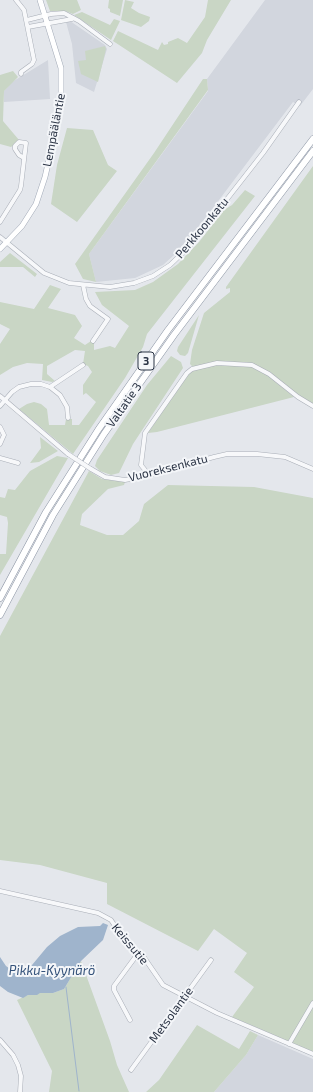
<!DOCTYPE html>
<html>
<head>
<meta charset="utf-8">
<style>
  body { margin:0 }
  canvas { display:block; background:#e4e7ec }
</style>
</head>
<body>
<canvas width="313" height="1092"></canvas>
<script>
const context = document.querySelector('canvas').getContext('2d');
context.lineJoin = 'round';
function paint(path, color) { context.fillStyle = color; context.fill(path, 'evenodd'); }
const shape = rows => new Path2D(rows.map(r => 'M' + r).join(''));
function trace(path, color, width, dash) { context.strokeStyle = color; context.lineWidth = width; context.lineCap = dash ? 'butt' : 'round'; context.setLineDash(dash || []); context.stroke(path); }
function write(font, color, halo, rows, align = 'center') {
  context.font = font + ' "Exo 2",sans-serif'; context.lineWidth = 4; context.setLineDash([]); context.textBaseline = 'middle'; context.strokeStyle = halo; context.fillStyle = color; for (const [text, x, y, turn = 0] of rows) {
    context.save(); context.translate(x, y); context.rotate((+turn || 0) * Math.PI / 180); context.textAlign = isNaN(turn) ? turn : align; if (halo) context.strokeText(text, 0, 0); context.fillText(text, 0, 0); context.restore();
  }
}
paint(shape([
  [265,0,313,0,313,89,300,106,293,102,185,245,163,265,135,278,96,282,89,254,208,91,207,79],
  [70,21,105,45,107,49,94,92,76,83,72,44,66,22],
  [48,60,50,99,4,102,4,91,12,82],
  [258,1035,313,1059,313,1092,214,1092,246,1055]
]), '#d2d6de');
paint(shape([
  [46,0,77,0,81,10,73,14,65,11,50,11],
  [109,0,123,0,120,16,110,12,110,9,108,8],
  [125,0,134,2,131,8,139,13,150,17,149,21,141,27,121,20],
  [208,0,231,0,207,40,202,53,177,83,113,41,118,31,158,50,162,42,164,45,168,44,168,42,178,38,187,43,205,17],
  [82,12,110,25,114,19,120,21,111,40,74,15],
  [105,46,106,49,98,82,81,74,78,61,86,60,85,51],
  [13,71,18,77,4,91,3,121,19,140,11,147,0,144,0,75],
  [203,79,207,79,208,90,89,254,96,282,83,279,75,264,154,153],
  [67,128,93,130,108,165,117,171,77,222,51,204,57,165],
  [313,166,313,405,301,398,278,379,248,363,221,361,193,367,190,364,192,350,204,313,230,292,230,288,226,289,226,287],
  [245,190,255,196,147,334,143,347,125,378,73,454,19,409,27,404,34,402,41,404,47,409,49,425,65,425,66,419,72,419,72,425,79,425,96,402,86,393,83,395,83,385,92,372,88,366,83,364,85,351,75,350,47,366,47,374,55,381,52,382,42,380,43,364,27,363,13,367,0,375,0,344,10,329,0,324,0,302,34,309,50,285,61,289,48,308,75,315,82,326,74,338,85,345,91,341,94,343,94,350,110,346,115,348,129,326,102,305,95,292,135,290,153,282,178,264,199,242,224,210,232,205],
  [10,253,37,274,35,277,23,267,0,267,0,262],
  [199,315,188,353,185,356,180,355,177,351,178,347],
  [171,356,181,362,183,368,133,444,119,473,111,475,100,471,95,466,97,460,147,385],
  [216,364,247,365,260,369,294,397,157,432,148,433,188,374,195,370],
  [40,437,58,451,39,462,30,463,41,448],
  [57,456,68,458,0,575,0,554,6,554,8,523,7,517,0,515,0,497,5,498,8,489,15,490,30,471],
  [89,471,102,479,125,482,124,485,108,489,82,514,80,525,107,535,123,535,139,521,144,504,168,485,254,487,313,498,313,1052,232,1017,254,987,234,972,247,953,214,929,198,951,107,904,107,883,40,865,0,860,0,636],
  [81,961,110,1041,117,1065,129,1092,49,1092,52,1071,17,1000,28,995,40,993,53,993,64,989],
  [197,1025,239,1049,250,1031,258,1035,246,1055,214,1092,146,1092,159,1080]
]), '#c9d6c5');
paint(shape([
  [103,923,108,925,103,940,81,961,64,989,53,993,40,993,37,995,28,995,23,998,8,992,0,986,0,957,6,966,13,971,27,971,47,947,60,936,78,927,100,926]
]), '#9fb4cc');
trace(shape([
  [66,987,79,1091]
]), '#9fb4cc', 1);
const minor = shape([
  [16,0,24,10,34,60,32,64,21,72,21,74],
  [27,20,51,14,64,13,79,21,110,44],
  [28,27,72,19],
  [0,222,20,190,21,186,26,143,19,142,15,146,15,149,19,155,24,158],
  [0,237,44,273,69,283,110,287,134,283,153,276,170,265,192,244,263,153,299,102],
  [83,285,86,299,90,306,108,319,93,341],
  [50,387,83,365],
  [0,396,68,454],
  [0,406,12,392,19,387,31,384,41,384,50,387,60,395,67,407,68,418],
  [0,427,4,435,0,444],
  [0,458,18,463],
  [91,469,105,477,125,480,141,477,214,457,227,454,257,454,285,457,313,469],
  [145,476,145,470,141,465,145,433,187,373,192,369,217,363,252,365,269,374,298,397,313,406],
  [0,891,98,913,111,920,125,941,143,956,163,985,217,1013,313,1054],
  [130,1020,114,990,114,986,139,952],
  [0,1040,13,1055,18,1065,21,1076,20,1092],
  [289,1044,313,1003],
  [131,1070,211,960]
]);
const major = shape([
  [0,249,22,226,36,204,45,177,61,107,61,68,40,0]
]);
const highway = shape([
  [0,598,46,512,98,430,168,330,313,139],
  [0,615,53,515,104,434,174,335,313,151]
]);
trace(minor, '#a9aeb7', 5);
trace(major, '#a3abb8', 6);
trace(highway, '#8b94a3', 7);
trace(minor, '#f7f8fa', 4);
trace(major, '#fff', 5);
trace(highway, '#fff', 6);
const minorBridge = shape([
  [68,454,91,469]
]);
trace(minorBridge, '#a9aeb7', 5, []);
trace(minorBridge, '#f7f8fa', 4);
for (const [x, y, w] of [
  [146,361,16]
]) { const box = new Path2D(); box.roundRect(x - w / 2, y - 9, w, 18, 3); context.fillStyle = '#f4f6f9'; context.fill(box); trace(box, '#2b3445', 1); }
write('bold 11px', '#2b3445', null, [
  ["3",146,361]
]);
write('12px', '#2b3445', '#f4f6f9', [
  ["Lempääläntie",54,130,-79],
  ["Perkkoonkatu",202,228,-50],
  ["Valtatie 3",124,405,-55],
  ["Vuoreksenkatu",168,468,-14],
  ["Keissutie",130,944,50],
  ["Metsolantie",171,1015,-54]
]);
write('italic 13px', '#34527a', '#f4f6f9', [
  ["Pikku-Kyynärö",52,971]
]);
</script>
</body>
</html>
